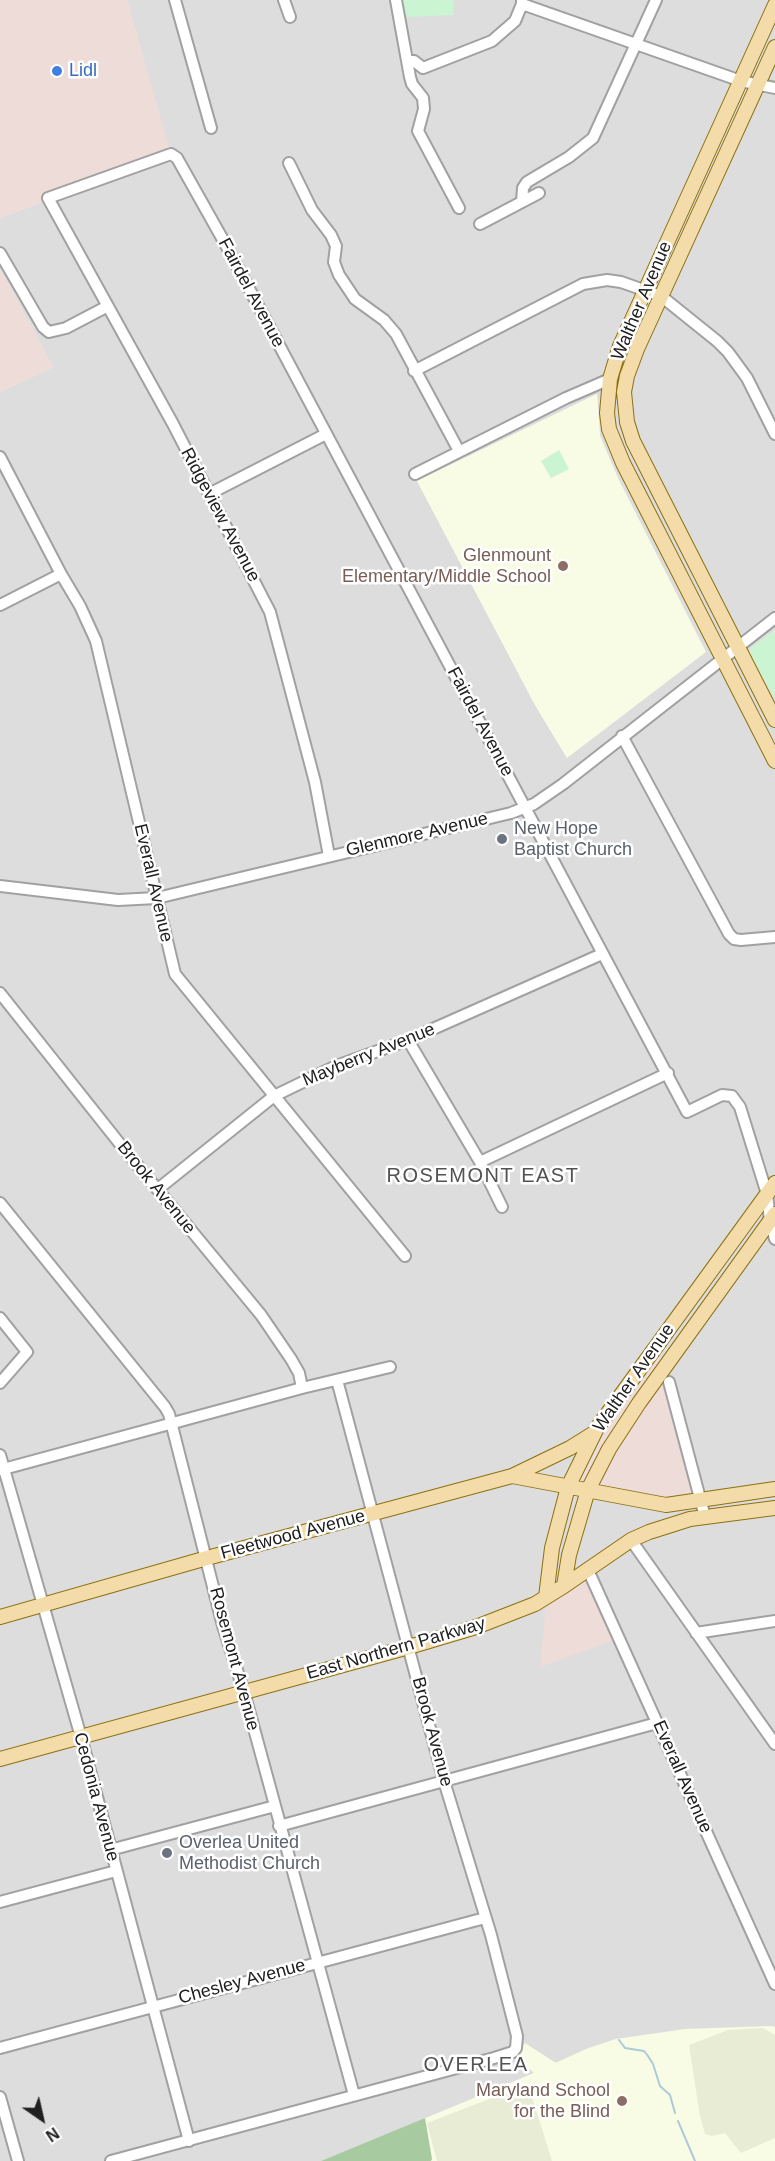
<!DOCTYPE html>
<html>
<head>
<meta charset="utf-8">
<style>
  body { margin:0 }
  #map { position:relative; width:775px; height:2161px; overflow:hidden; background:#f0eee8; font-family:Helvetica,sans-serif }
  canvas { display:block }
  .north { position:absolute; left:12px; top:2089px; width:60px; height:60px; -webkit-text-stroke:4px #fff; paint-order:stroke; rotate:146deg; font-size:16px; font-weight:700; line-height:24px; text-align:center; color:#202020 }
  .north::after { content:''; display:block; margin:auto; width:21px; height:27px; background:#202020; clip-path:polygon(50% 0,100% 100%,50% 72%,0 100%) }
</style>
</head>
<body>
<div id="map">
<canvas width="775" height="2161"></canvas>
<div class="north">N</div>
</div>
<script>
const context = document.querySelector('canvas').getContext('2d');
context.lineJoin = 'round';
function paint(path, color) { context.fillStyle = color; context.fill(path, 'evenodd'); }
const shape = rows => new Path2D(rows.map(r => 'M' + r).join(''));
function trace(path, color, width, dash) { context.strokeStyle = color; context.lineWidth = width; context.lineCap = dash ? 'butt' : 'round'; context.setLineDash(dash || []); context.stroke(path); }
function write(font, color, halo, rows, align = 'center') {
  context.font = font + ' Helvetica,sans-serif'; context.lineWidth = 5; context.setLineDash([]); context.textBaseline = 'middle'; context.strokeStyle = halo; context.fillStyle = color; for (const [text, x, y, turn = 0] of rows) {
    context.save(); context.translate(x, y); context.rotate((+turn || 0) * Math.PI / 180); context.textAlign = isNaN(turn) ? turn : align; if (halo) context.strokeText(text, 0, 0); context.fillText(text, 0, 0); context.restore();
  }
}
paint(shape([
  [127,0,775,0,775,630,751,648,750,653,775,699,775,2027,616,2039,586,2049,512,2083,322,2161,0,2161,0,392,53,367,0,269,0,218,170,154],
  [597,394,600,436,618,478,567,758,535,705,417,481],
  [658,1354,577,1488,608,1427]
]), '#dedddd');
paint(shape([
  [0,0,127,0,171,154,0,218],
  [0,269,53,367,0,392],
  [658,1354,700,1500,661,1502,577,1488,608,1427],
  [588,1569,620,1638,540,1667,547,1593]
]), '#eedcd9');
paint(shape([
  [597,394,600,436,618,478,706,652,567,758,535,705,417,481],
  [771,2026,775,2027,775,2161,322,2161,534,2073,516,2057,525,2043,556,2063,586,2049,616,2039,685,2029]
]), '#f9fce4');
paint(shape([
  [763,2028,775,2035,775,2138,741,2153,725,2133,712,2136,705,2134,700,2116,689,2045,728,2030],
  [528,2084,552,2161,437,2161,427,2123]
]), '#e8ecd5');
paint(shape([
  [425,2118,432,2159,431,2161,321,2161]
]), '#a8caa1');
paint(shape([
  [402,0,453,0,454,15,406,17],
  [559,450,569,469,551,478,541,461],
  [775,630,775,699,750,653,751,648]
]), '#caf4d2');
trace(shape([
  [619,2040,625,2048,644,2051,648,2056,653,2064,660,2086,670,2095,675,2113],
  [678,2121,695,2161]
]), '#adcad8', 2);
const minor = shape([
  [175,0,211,128],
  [284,0,290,17],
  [396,0,410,77,412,84,423,98,424,109,418,131,459,208],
  [522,4,741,81,775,88],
  [408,61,414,61,423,68,492,41,515,21,522,4,522,0],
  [289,163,312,210,331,235,336,246,334,262,339,275,355,299,384,320,396,334,459,451],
  [522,202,523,188,527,182,569,157,593,138,656,0],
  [480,224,539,193],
  [0,253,43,327,49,332,66,328,108,306],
  [414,371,583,284,607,280,621,282,661,296,717,341,728,352,747,378,775,434],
  [0,457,61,574,80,606,96,641,175,974,405,1256],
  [415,474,566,398,610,379],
  [209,494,326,434],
  [0,605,61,574],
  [622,736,729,934,734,939,741,940,775,937],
  [329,856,315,782,270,612,173,424,48,198,171,154,177,158,227,247,687,1112,722,1095,732,1096,740,1107,767,1194,770,1221,775,1239],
  [0,886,118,900,157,898,511,813,534,804,563,784,775,618],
  [0,993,120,1144,261,1315,291,1359,299,1373,302,1388],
  [408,1040,480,1162,502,1207],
  [480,1162,668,1073],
  [158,1189,274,1096,336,1066,408,1040,602,954],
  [0,1203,165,1407,169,1414,223,1626,244,1692,354,2095],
  [0,1318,27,1352,0,1383],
  [669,1382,705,1517],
  [0,1455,81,1737,189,2141],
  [0,1470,302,1388,390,1367],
  [631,1540,775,1744],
  [588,1570,775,1984],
  [696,1633,775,1621],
  [279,1826,657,1723],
  [110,1850,275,1806],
  [0,1902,116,1871],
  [0,2048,485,1918],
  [0,2097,18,2161],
  [111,2161,494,2058,513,2052,516,2048,517,2036,491,1935,444,1781,337,1380]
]);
const major = shape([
  [775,5,620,346,610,379,607,413,609,429,623,463,775,761],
  [775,47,637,349,627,376,624,392,627,422,633,441,775,720],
  [512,1476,570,1448,594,1433],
  [564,1586,569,1555,588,1490,609,1449,639,1403,775,1214],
  [546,1597,552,1548,568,1487,597,1428,775,1183],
  [0,1617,207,1558,512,1476,666,1505,775,1489],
  [0,1759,409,1647,476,1627,535,1604,564,1586,631,1540,649,1532,690,1519,775,1508]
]);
trace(minor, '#a1a1a1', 14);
trace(major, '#8c7110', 16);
trace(minor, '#fff', 10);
trace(major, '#f3dbaa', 14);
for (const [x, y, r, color] of [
  [57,71,6,"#3f7fe0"],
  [563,566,6,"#8d6e63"],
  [502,839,6,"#6b7280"],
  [167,1853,6,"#6b7280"],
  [622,2101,6,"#8d6e63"]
]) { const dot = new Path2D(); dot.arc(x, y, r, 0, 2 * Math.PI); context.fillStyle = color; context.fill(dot); trace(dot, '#fff', 2); }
write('18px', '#366cbe', '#fff', [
  ["Lidl",69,71]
], 'left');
write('18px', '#202020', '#fff', [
  ["Fairdel Avenue",251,293,62],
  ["Walther Avenue",642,301,-67],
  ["Ridgeview Avenue",220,515,62],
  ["Fairdel Avenue",480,722,62],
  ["Glenmore Avenue",417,835,-13],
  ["Everall Avenue",153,883,77],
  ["Mayberry Avenue",369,1055,-22],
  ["Brook Avenue",156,1188,51],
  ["Walther Avenue",634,1378,-55],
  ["Fleetwood Avenue",293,1535,-15],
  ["East Northern Parkway",396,1649,-16],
  ["Rosemont Avenue",234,1659,75],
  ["Brook Avenue",432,1732,75],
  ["Everall Avenue",682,1777,66],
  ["Cedonia Avenue",96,1797,75],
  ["Chesley Avenue",242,1982,-15]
]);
write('18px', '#785e54', '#fff', [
  ["Glenmount",551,556],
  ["Elementary/Middle School",551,577],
  ["Maryland School",610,2091],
  ["for the Blind",610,2112]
], 'right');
write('18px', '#5b616d', '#fff', [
  ["New Hope",514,829],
  ["Baptist Church",514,850],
  ["Overlea United",179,1843],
  ["Methodist Church",179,1864]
], 'left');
context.letterSpacing = '1.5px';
write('20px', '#535353', '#fff', [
  ["ROSEMONT EAST",483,1176],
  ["OVERLEA",476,2065]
]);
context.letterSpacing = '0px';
</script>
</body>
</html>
